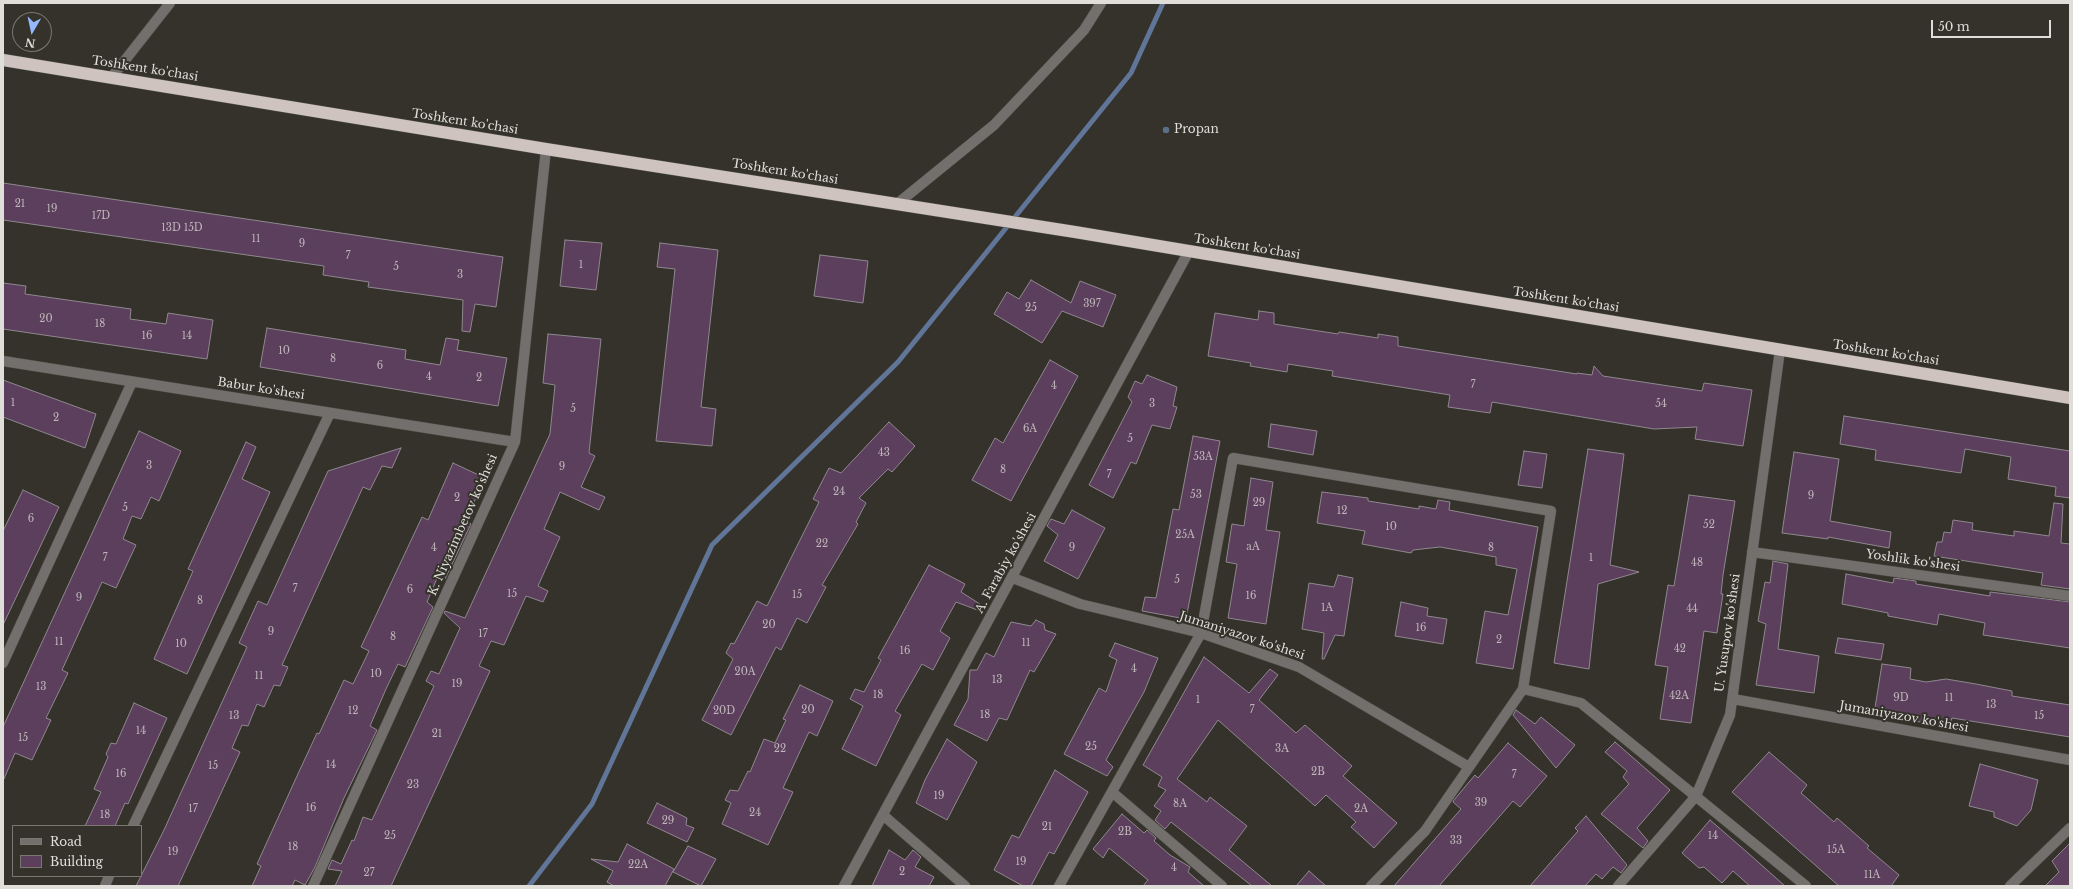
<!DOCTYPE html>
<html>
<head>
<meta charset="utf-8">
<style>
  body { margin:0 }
  #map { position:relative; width:2073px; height:889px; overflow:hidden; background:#34322a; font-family:"Libre Baskerville",serif }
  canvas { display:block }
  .frame { position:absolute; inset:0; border:4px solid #dfded9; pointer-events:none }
  .legend { position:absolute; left:12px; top:825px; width:130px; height:52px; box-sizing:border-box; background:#34322a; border:1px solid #787770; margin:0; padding:5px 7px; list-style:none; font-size:12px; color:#dfded9 }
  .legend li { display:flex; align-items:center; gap:8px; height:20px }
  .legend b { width:20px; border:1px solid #787770 }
  .north { position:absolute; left:12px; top:12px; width:40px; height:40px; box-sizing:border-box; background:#34322a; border:1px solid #787770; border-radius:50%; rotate:189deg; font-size:11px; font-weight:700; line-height:16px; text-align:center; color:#dfded9 }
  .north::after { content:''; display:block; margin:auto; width:14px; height:18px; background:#94b7fd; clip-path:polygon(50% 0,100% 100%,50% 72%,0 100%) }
  .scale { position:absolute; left:1931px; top:20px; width:120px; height:18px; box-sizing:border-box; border:2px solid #dfded9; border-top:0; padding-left:5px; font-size:12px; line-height:14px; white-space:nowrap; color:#dfded9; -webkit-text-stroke:3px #34322a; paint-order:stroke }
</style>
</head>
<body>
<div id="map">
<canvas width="2073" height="889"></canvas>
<div class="frame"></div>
<ul class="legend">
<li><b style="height:5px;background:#736f6d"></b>Road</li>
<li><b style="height:11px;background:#5c3f5c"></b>Building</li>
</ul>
<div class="north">N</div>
<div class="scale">50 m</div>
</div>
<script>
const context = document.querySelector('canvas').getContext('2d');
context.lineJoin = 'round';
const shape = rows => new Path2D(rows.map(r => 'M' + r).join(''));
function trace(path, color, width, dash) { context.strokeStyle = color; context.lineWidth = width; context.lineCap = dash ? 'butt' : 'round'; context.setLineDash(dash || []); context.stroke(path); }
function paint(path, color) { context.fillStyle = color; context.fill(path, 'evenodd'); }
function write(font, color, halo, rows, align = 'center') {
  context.font = font + ' "Libre Baskerville",serif'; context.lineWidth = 4; context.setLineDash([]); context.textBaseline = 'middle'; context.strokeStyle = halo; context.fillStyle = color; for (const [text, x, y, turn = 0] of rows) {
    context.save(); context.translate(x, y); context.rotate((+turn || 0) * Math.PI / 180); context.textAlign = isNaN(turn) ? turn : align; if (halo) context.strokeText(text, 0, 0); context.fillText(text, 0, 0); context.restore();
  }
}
trace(shape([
  [529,886,592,804,712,545,898,362,1131,73,1163,3]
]), '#607597', 5);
const building = shape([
  [3,183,503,257,496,307,475,304,470,332,462,331,463,300,368,287,369,282,323,275,324,266,3,220,3,183],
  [565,240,602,243,596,290,560,286,565,240],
  [660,243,718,250,701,407,716,409,712,446,656,441,675,269,657,267,660,243],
  [820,255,868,261,863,303,814,296,820,255],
  [1031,280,1071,303,1080,281,1116,295,1103,327,1062,311,1042,343,994,314,1007,292,1019,299,1031,280],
  [3,283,26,286,25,294,131,309,130,319,166,324,168,313,213,320,207,359,3,329,3,283],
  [1259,311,1274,313,1274,324,1338,334,1339,332,1378,338,1378,334,1398,337,1398,346,1577,374,1577,373,1592,375,1594,366,1603,376,1702,391,1704,383,1752,390,1743,446,1695,439,1697,427,1654,429,1492,402,1490,413,1448,407,1450,395,1332,376,1333,371,1288,364,1287,372,1250,366,1251,363,1208,356,1215,313,1258,320,1259,311],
  [267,328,406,350,405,359,440,365,446,338,459,340,457,350,507,358,498,406,260,367,267,328],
  [548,334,601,339,589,453,595,456,581,487,605,497,599,510,560,492,544,529,560,537,538,586,548,591,543,602,526,596,504,645,491,641,479,666,490,671,391,886,335,886,342,871,328,869,332,860,341,864,352,840,354,841,363,817,372,820,434,686,426,681,431,671,439,674,460,628,444,613,445,611,465,618,550,434,555,385,543,383,548,334],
  [1050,360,1078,376,1011,501,972,480,995,438,1003,443,1050,360],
  [1147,375,1177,387,1173,406,1177,407,1170,429,1152,425,1136,464,1131,462,1113,498,1089,485,1132,402,1128,397,1135,381,1142,384,1147,375],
  [3,380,96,414,85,448,3,417,3,380],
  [1844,416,2070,451,2070,498,2055,496,2056,487,2008,479,2011,457,1965,449,1961,473,1875,460,1876,450,1840,444,1844,416],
  [889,422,915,446,892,472,888,469,859,498,866,503,856,522,858,524,822,585,826,587,807,623,797,618,781,650,776,647,731,735,702,720,733,659,726,653,731,643,734,644,757,601,767,606,819,502,813,499,829,468,841,473,889,422],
  [1271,424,1317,431,1313,455,1268,447,1271,424],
  [139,431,181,451,159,501,151,497,141,519,132,516,123,539,136,545,116,588,102,582,62,670,68,673,46,718,51,720,32,760,15,753,3,781,3,727,139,431],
  [1193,436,1220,441,1186,619,1142,611,1145,597,1156,598,1173,509,1179,510,1193,436],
  [246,442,256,447,242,479,270,492,187,674,154,659,193,571,188,569,246,442],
  [401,448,392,468,382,466,370,490,363,487,282,665,288,667,280,686,274,685,264,707,257,704,248,726,242,725,232,748,240,752,178,886,136,886,164,830,247,647,239,643,258,601,267,605,328,471,401,448],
  [1588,449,1624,454,1610,565,1639,572,1598,584,1589,669,1554,663,1588,449],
  [1524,451,1547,454,1542,488,1518,485,1524,451],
  [1794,452,1839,459,1830,521,1891,532,1889,548,1828,537,1828,539,1782,533,1794,452],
  [453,463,485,478,466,520,471,524,445,579,438,576,427,602,433,607,405,667,398,664,386,689,370,726,377,730,344,798,315,867,305,885,295,880,292,886,252,886,261,866,257,864,297,776,317,733,319,734,344,680,353,684,369,651,361,647,422,517,428,520,453,463],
  [1251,478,1273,482,1266,530,1280,532,1266,624,1228,618,1237,564,1226,562,1232,524,1244,526,1251,478],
  [23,490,59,507,3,625,3,531,23,490],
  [1322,492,1368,498,1368,501,1419,509,1419,506,1436,509,1438,500,1450,502,1449,510,1538,527,1513,669,1476,663,1485,611,1508,615,1517,569,1496,565,1496,557,1440,547,1413,550,1411,553,1362,544,1365,531,1317,523,1322,492],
  [1689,495,1735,501,1723,575,1721,594,1723,594,1717,633,1704,631,1691,723,1660,719,1668,667,1655,665,1668,585,1674,586,1689,495],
  [2054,503,2063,504,2061,543,2070,544,2070,589,2041,585,2043,573,1934,556,1937,542,1942,542,1944,532,1951,533,1953,520,1973,523,1972,530,2014,536,2014,531,2049,536,2054,503],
  [1072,510,1105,528,1078,579,1044,561,1058,535,1047,526,1051,519,1064,524,1072,510],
  [1773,561,1788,564,1778,649,1819,656,1814,693,1756,685,1766,624,1758,621,1765,582,1770,583,1773,561],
  [929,565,965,584,961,592,983,606,980,611,956,602,940,631,950,638,933,670,922,664,895,711,901,715,876,766,842,749,863,706,850,699,855,689,864,692,881,660,878,658,929,565],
  [1846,574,1893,583,1894,578,1916,581,1916,584,1990,596,1990,592,2070,602,2070,648,1983,635,1985,623,1939,614,1937,625,1888,616,1888,613,1842,604,1846,574],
  [1338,575,1353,578,1344,636,1335,635,1324,659,1322,659,1324,633,1302,629,1309,583,1334,587,1338,575],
  [1401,602,1428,608,1427,616,1447,619,1443,644,1395,636,1401,602],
  [1036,620,1044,624,1045,630,1056,634,1034,672,1030,670,1007,720,999,718,987,741,954,725,968,699,970,670,977,670,986,653,994,657,1011,622,1031,626,1036,620],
  [1838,638,1884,644,1881,660,1835,653,1838,638],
  [1115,643,1158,658,1144,692,1106,760,1113,767,1107,776,1064,754,1099,688,1106,692,1117,660,1109,656,1115,643],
  [1204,657,1249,693,1270,669,1278,675,1259,700,1296,733,1305,725,1352,766,1343,776,1397,823,1374,848,1351,827,1356,822,1326,795,1315,806,1218,720,1177,779,1207,802,1210,797,1247,826,1229,850,1272,886,1252,886,1171,822,1165,829,1155,820,1161,811,1154,806,1166,790,1158,786,1162,777,1143,765,1204,657],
  [1882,664,1911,668,1910,679,1926,682,1946,679,1976,684,2012,691,2012,696,2070,705,2070,737,1952,718,1949,727,1874,714,1882,664],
  [800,685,833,701,817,736,809,732,783,788,793,792,768,845,722,824,731,803,725,800,730,790,738,791,748,771,750,772,764,739,775,743,786,720,783,719,800,685],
  [134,703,167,718,128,804,125,803,115,826,85,826,101,792,94,789,108,757,106,754,111,743,116,744,134,703],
  [1516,710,1535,724,1541,717,1575,745,1556,768,1513,715,1516,710],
  [947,739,977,762,947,820,916,803,925,780,947,739],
  [1615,742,1670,790,1637,828,1648,841,1643,848,1601,814,1629,784,1623,777,1627,771,1605,752,1615,742],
  [1508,743,1547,776,1520,807,1513,801,1439,886,1394,886,1461,809,1453,802,1454,800,1475,775,1478,778,1508,743],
  [1769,752,1807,785,1801,793,1834,822,1837,818,1869,846,1867,848,1899,875,1891,886,1839,886,1732,792,1769,752],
  [1980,764,2038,780,2031,810,2017,826,1994,817,1994,812,1969,806,1980,764],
  [1055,770,1088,792,1054,854,1049,852,1031,886,1023,886,994,870,1012,835,1019,838,1055,770],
  [657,803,687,818,686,825,694,828,687,842,647,823,657,803],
  [1122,814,1144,833,1147,830,1156,838,1154,841,1170,855,1190,867,1188,872,1204,886,1143,886,1148,880,1109,848,1103,858,1093,849,1122,814],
  [1586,816,1627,865,1621,873,1613,867,1602,879,1596,874,1585,886,1530,886,1578,831,1575,828,1586,816],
  [1710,820,1748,853,1785,886,1750,886,1733,871,1722,883,1704,867,1699,868,1682,853,1710,820],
  [2070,843,2070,886,2045,886,2059,872,2052,861,2070,843],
  [627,844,674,869,665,886,614,886,607,882,613,871,591,859,618,862,627,844],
  [688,846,716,859,701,886,673,872,688,846],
  [889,850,905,860,913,850,921,857,915,867,934,877,929,886,872,886,889,850],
  [1309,871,1326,886,1296,886,1309,871]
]);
paint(building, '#5c3f5c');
trace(building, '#8f888f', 1);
const minor = shape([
  [111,78,170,3],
  [897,204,994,125,1084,30,1101,3],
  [3,361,515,442],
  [1752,552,2070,596],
  [1013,578,1080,604,1201,633,1299,667,1469,767],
  [3,663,132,382],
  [1523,689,1581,703,1806,886],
  [1733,699,2070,760],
  [1112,792,1222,886],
  [883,815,965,886],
  [133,826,330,413],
  [105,886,109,876],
  [313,886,515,442,546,149],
  [844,886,1189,251],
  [1059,886,1201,633,1233,458,1551,511,1523,689,1425,831,1371,886],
  [1618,886,1696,796,1730,715,1780,350],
  [2010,886,2070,828]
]);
const highway = shape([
  [3,60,546,149,1075,232,2070,398]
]);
trace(minor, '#4f4e46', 11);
trace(highway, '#4f4e46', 13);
trace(minor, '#736f6d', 10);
trace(highway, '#cec3be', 12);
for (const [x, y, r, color] of [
  [1166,130,4,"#5c6f8a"]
]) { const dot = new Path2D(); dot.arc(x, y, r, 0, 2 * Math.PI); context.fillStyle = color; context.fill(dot); trace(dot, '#34322a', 1.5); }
write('10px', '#beb6ba', null, [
  ["21",20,204],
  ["19",52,209],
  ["17D",101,216],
  ["13D 15D",182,228],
  ["11",256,239],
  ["9",302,244],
  ["7",348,256],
  ["1",581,265],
  ["5",396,267],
  ["3",460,275],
  ["397",1092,304],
  ["25",1031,308],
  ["20",46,319],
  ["18",100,324],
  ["16",147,336],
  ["14",187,336],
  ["10",284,351],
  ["8",333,359],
  ["6",380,366],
  ["4",429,377],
  ["2",479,378],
  ["7",1473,385],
  ["4",1054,386],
  ["1",13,403],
  ["3",1152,404],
  ["54",1661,404],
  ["5",573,409],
  ["2",56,418],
  ["6A",1030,429],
  ["5",1130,439],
  ["43",884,453],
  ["53A",1203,457],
  ["3",149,466],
  ["9",562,467],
  ["8",1003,470],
  ["7",1109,475],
  ["24",839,492],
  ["53",1196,495],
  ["9",1811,496],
  ["2",457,498],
  ["29",1259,503],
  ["5",125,508],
  ["12",1342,511],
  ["6",31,519],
  ["52",1709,525],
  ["10",1391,527],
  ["25A",1185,535],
  ["22",822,544],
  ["aA",1253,547],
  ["4",434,548],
  ["9",1072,548],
  ["8",1491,548],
  ["7",105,558],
  ["1",1591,558],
  ["48",1697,563],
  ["5",1177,580],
  ["7",295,589],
  ["6",410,590],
  ["15",512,594],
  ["15",797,595],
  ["16",1251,596],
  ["9",79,598],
  ["8",200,601],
  ["1A",1327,608],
  ["44",1692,609],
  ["20",769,625],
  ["16",1421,628],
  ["9",271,632],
  ["17",483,634],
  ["8",393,637],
  ["2",1499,640],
  ["11",59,642],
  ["11",1026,643],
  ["10",181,644],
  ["42",1680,649],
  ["16",905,651],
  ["4",1134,669],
  ["20A",745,672],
  ["10",376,674],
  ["11",259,676],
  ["13",997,680],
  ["19",457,684],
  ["13",41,687],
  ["18",878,695],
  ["42A",1679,696],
  ["9D",1901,698],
  ["11",1949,698],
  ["1",1198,700],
  ["13",1991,705],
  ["20",808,710],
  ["7",1252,710],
  ["12",353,711],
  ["20D",724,711],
  ["18",985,715],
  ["13",234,716],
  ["15",2039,716],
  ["14",141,731],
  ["21",437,734],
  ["15",23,738],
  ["25",1091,747],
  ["22",780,749],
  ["3A",1282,749],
  ["14",331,765],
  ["15",213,766],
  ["2B",1318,772],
  ["16",121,774],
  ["7",1514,775],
  ["23",413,785],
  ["19",939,796],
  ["39",1481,803],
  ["8A",1180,804],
  ["16",311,808],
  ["17",193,809],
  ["2A",1361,809],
  ["24",755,813],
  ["18",105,815],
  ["29",668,821],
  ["21",1047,827],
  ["2B",1125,832],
  ["25",390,836],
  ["14",1713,836],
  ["33",1456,841],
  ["18",293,847],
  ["15A",1836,850],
  ["19",173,852],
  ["19",1021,862],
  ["22A",638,865],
  ["4",1174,868],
  ["2",902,872],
  ["27",369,873],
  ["11A",1872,875]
]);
write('12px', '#dfded9', '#34322a', [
  ["Toshkent ko'chasi",145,69,9],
  ["Toshkent ko'chasi",465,122,9],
  ["Toshkent ko'chasi",785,172,9],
  ["Toshkent ko'chasi",1247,247,9],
  ["Toshkent ko'chasi",1566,300,9],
  ["Toshkent ko'chasi",1886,353,9],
  ["Babur ko'shesi",261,389,9],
  ["K. Niyazimbetov ko'shesi",463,525,-66],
  ["Yoshlik ko'shesi",1913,561,8],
  ["A. Farabiy ko'shesi",1006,563,-61],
  ["U. Yusupov ko'shesi",1728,633,-82],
  ["Jumaniyazov ko'shesi",1242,636,18],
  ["Jumaniyazov ko'shesi",1904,717,10]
]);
write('12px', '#dfded9', '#34322a', [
  ["Propan",1174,130]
], 'left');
</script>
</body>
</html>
